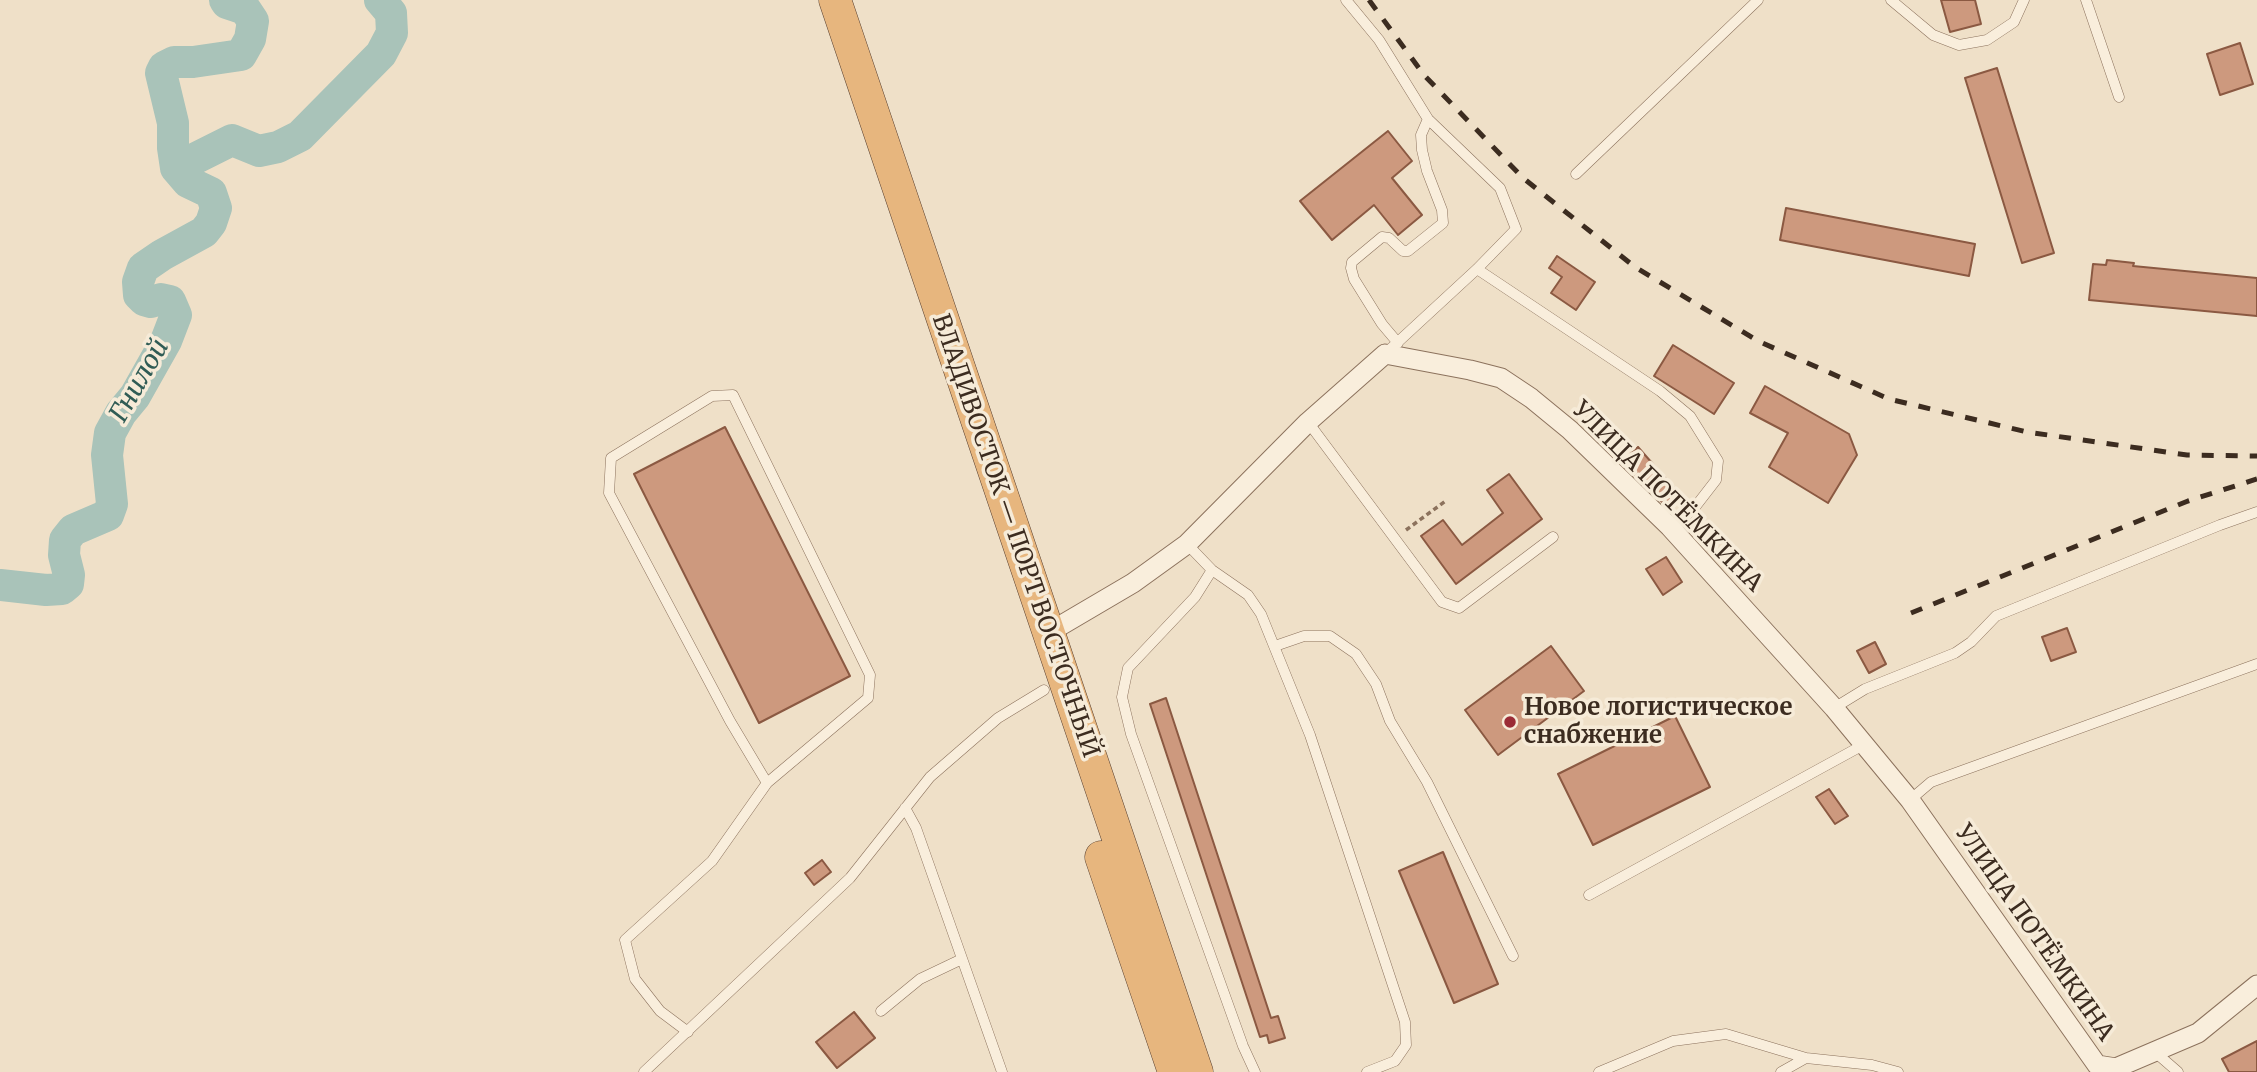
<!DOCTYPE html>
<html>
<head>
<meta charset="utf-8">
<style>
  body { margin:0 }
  canvas { display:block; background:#efe0c8 }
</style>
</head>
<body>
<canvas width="2257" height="1072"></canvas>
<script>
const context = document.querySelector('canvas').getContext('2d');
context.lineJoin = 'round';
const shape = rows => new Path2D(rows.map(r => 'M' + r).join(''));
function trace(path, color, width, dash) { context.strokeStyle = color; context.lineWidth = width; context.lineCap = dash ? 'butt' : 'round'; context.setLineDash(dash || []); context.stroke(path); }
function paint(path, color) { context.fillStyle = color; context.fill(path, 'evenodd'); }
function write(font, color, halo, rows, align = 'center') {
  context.font = font + ' Merriweather,serif'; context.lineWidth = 7; context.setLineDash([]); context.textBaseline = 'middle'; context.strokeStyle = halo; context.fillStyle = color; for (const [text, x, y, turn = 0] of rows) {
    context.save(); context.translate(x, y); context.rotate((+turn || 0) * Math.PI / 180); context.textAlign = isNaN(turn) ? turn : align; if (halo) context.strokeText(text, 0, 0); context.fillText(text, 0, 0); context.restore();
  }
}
trace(shape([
  [176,168,232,140,259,151,278,147,300,136,381,54,392,33,391,13,380,0],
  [0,585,46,590,62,589,68,584,69,575,64,555,65,540,73,530,108,515,112,504,107,455,110,433,121,413,135,396,166,341,176,315,170,301,161,299,151,302,144,300,139,295,138,282,143,268,162,255,204,232,211,223,216,208,211,193,188,182,176,168,173,148,173,123,161,73,164,67,174,62,193,62,241,55,250,39,253,21,245,9,227,3,225,0]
]), '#a9c3b9', 32);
const building = shape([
  [1941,0,1975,0,1981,24,1950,32,1941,0],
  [2240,43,2253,84,2220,95,2207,54,2240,43],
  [1997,68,2054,253,2022,263,1965,78,1997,68],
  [1388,131,1412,161,1392,178,1422,215,1398,235,1374,205,1332,240,1300,201,1388,131],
  [1786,208,1975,244,1969,276,1780,240,1786,208],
  [1557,256,1595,282,1576,310,1551,293,1562,277,1549,268,1557,256],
  [2107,260,2134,263,2133,266,2257,278,2257,316,2089,300,2093,264,2106,265,2107,260],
  [1673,345,1734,383,1714,414,1654,376,1673,345],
  [1765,386,1849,434,1857,455,1828,503,1769,467,1788,433,1750,413,1765,386],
  [725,427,850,676,759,723,634,474,725,427],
  [1638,447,1681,496,1668,508,1622,462,1638,447],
  [1509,474,1542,519,1456,584,1421,536,1443,520,1462,545,1503,513,1487,490,1509,474],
  [1666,557,1682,582,1663,595,1646,569,1666,557],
  [2067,628,2076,652,2051,661,2042,637,2067,628],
  [1875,642,1886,664,1869,673,1857,651,1875,642],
  [1551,646,1584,691,1498,755,1465,710,1551,646],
  [1166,698,1271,1018,1278,1016,1285,1038,1269,1043,1267,1035,1260,1037,1150,704,1166,698],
  [1675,716,1710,787,1593,845,1558,774,1675,716],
  [1829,789,1848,816,1835,824,1816,797,1829,789],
  [1443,852,1498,984,1454,1003,1399,871,1443,852],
  [822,860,831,872,814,885,805,873,822,860],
  [854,1012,875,1038,837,1068,816,1042,854,1012],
  [2257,1041,2257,1072,2229,1072,2222,1059,2257,1041]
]);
paint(building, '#cd997e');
trace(building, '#8b5942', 2);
const service = shape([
  [1346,0,1379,40,1428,119,1500,188,1516,229,1477,269,1386,353],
  [1891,0,1933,35,1959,45,1987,40,2014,22,2024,0],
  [2086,0,2119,97],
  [1576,174,1758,0],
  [1477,269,1660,391,1690,416,1718,461,1716,480,1692,511,1670,527],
  [1398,343,1382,324,1354,279,1351,268,1352,262,1382,237,1389,238,1403,251,1408,251,1443,223,1442,210,1427,171,1422,150,1421,135,1428,119],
  [1308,422,1442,602,1459,608,1553,537],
  [1187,544,1212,570,1248,595,1261,614,1310,735,1405,1022,1406,1045,1395,1061,1367,1072],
  [1212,570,1195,597,1128,668,1122,697,1131,734,1243,1046,1255,1072],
  [1275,646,1304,636,1330,636,1356,654,1376,684,1390,721,1427,782,1513,956],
  [1834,708,1865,689,1955,653,1971,642,1996,616,2220,525,2257,512],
  [1910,800,1931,782,2257,664],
  [905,808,916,828,1002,1072],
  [1589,895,1865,744],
  [881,1011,920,979,962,959],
  [688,1032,660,1011,635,979,625,940,712,861,767,783,868,698,870,675,733,395,712,396,611,458,609,493,730,721,767,783],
  [2155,1052,2178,1072],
  [644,1072,850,878,930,777,998,718,1044,690],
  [1599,1072,1673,1041,1726,1034,1806,1058,1872,1065,1898,1072],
  [1781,1072,1806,1058]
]);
const minor = shape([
  [1048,633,1133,583,1187,544,1308,422,1385,354,1470,370,1501,378,1531,398,1570,430,1670,527,1834,708,1910,800,2097,1065,2116,1068,2198,1033,2257,985]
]);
const trunk = shape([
  [835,0,1197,1072],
  [1101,857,1174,1072]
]);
trace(service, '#8c725d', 11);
trace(minor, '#8c725d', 21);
trace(trunk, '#5a4131', 33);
trace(shape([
  [1406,530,1447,500]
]), '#8c725d', 3.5, [5, 3.5]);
trace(service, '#f9eedc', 10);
trace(minor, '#f9eedc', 19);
trace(trunk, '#e7b67e', 32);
trace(shape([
  [1369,0,1424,75,1523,178,1635,267,1758,341,1889,399,2027,432,2187,455,2257,456],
  [1911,613,2188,501,2257,479]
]), '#3c2c20', 5, [12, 12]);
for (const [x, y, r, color] of [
  [1510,722,7,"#9b2c36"]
]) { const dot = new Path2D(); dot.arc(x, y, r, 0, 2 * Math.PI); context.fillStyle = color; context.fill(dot); trace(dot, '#f6ebd8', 2.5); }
write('24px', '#3c2c20', '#f6ebd8', [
  ["УЛИЦА ПОТЁМКИНА",1667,497,45],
  ["ВЛАДИВОСТОК — ПОРТ ВОСТОЧНЫЙ",1015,536,71],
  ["УЛИЦА ПОТЁМКИНА",2034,933,55]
]);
write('bold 24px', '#3c2c20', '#f6ebd8', [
  ["Новое логистическое",1524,708],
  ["снабжение",1524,736]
], 'left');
write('italic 26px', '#305c55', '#f6ebd8', [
  ["Гнилой",140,381,-60]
]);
</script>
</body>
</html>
